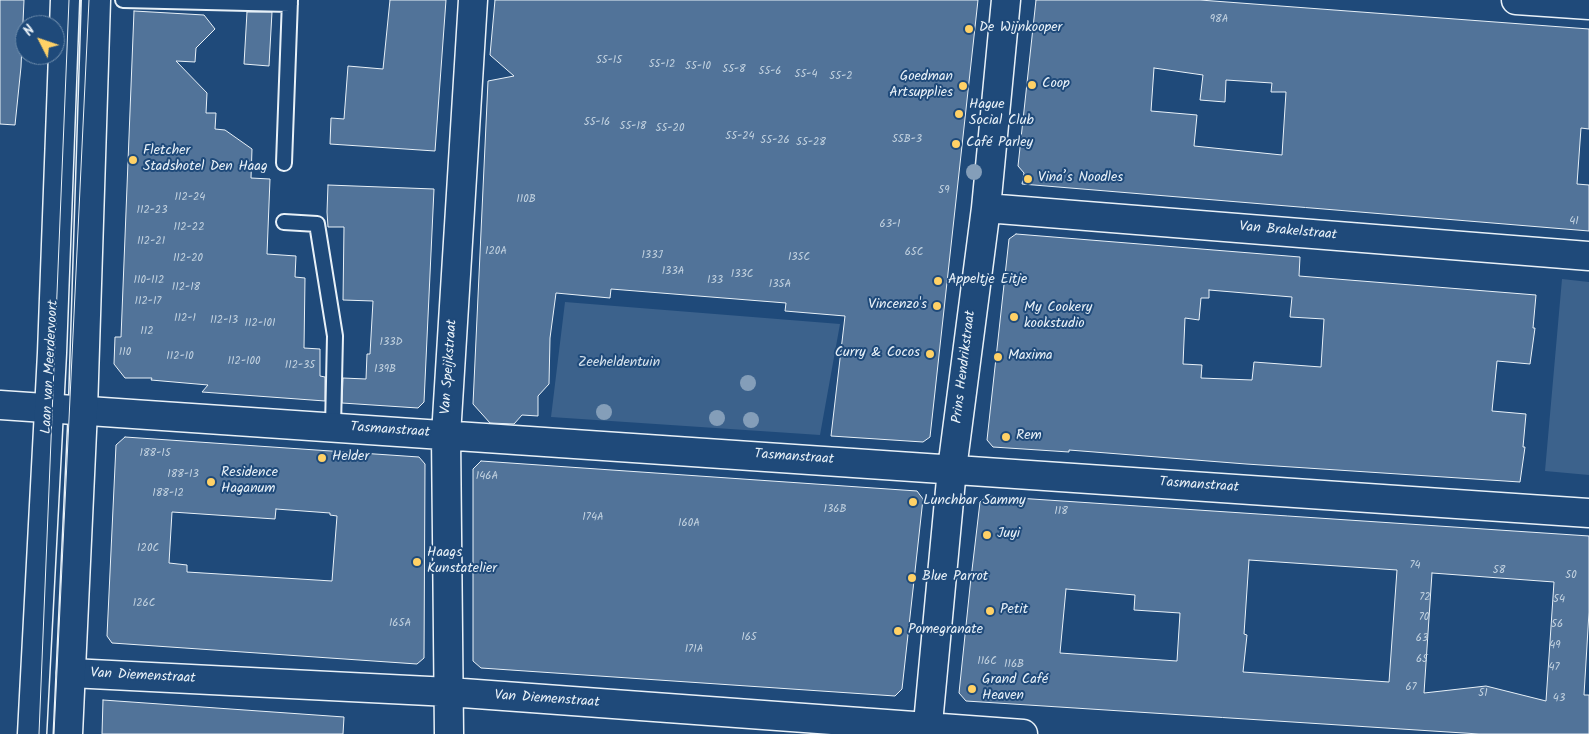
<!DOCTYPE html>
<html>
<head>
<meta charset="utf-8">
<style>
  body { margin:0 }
  #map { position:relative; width:1589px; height:734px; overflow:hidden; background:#1f4a7a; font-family:Kalam,sans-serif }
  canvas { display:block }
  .north { position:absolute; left:15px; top:15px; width:50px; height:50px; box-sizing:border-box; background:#1f4a7a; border:1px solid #6f8dac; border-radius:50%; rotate:311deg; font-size:14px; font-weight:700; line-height:20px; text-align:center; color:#e8f1f8 }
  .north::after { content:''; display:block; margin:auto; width:18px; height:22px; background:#ffd166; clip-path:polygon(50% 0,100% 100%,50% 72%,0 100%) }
</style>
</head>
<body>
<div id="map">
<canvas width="1589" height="734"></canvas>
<div class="north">N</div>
</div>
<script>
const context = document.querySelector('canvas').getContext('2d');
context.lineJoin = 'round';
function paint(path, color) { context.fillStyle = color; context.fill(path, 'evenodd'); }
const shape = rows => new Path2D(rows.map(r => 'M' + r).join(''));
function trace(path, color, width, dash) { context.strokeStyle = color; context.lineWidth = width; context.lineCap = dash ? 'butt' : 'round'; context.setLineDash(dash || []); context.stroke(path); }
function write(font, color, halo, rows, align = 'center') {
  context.font = font + ' Kalam,sans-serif'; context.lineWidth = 4; context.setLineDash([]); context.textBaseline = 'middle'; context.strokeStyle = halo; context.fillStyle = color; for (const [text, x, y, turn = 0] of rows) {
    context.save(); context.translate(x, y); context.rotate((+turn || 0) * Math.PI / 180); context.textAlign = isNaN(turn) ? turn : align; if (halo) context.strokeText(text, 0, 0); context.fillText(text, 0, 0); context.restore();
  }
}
paint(shape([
  [1562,279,1589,282,1589,475,1545,471],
  [565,302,840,324,820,435,551,417]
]), '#3c628c');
const building = shape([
  [0,0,24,0,21,67,15,125,0,124,0,0],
  [390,0,446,0,435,151,330,144,331,118,344,119,348,66,383,69,390,0],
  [495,0,978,0,930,437,923,442,831,436,845,316,785,311,786,303,611,289,610,298,556,293,550,338,549,384,538,396,538,416,522,415,514,424,490,423,473,404,488,81,514,76,490,55,495,0],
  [1036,0,1200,0,1589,29,1589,129,1581,128,1577,184,1589,185,1589,231,1022,184,1024,173,1018,166,1036,0],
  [1154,68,1203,75,1200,100,1225,102,1226,80,1272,83,1271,92,1286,92,1282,155,1194,146,1197,115,1151,111,1154,68],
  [134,11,204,15,215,29,196,48,195,62,176,61,207,93,206,113,216,113,215,129,225,130,252,149,251,178,270,179,267,254,296,256,295,277,305,278,304,348,320,349,320,376,325,377,325,401,202,392,208,385,151,380,152,378,125,378,114,364,115,337,121,337,134,11],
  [247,12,272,12,269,66,244,64,247,12],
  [328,185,434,189,424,402,418,408,342,403,343,378,366,379,367,354,370,354,373,301,343,300,344,227,328,227,327,212,328,185],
  [1016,234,1300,257,1299,276,1536,295,1533,328,1535,328,1530,364,1497,361,1492,411,1526,414,1523,447,1525,447,1520,482,1246,464,1069,450,1069,452,993,447,987,440,1009,239,1016,234],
  [1209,290,1292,297,1290,317,1324,319,1321,367,1254,362,1252,380,1201,378,1202,365,1183,364,1185,318,1199,320,1201,298,1209,298,1209,290],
  [125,437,419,457,425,464,424,658,417,664,112,643,107,636,116,445,125,437],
  [276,509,330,513,330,515,337,516,332,581,187,572,187,565,169,563,172,512,275,519,276,509],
  [481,461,917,491,923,499,902,689,895,696,481,668,473,661,473,469,481,461],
  [987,496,1589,536,1589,612,1584,695,1589,695,1589,734,1479,734,966,701,959,693,970,587,980,502,987,496],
  [1249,560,1397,570,1389,682,1243,672,1247,635,1244,634,1249,560],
  [1432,573,1554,582,1546,701,1486,686,1424,693,1432,573],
  [1066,589,1135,595,1134,610,1180,613,1177,661,1060,653,1066,589],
  [103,700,344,717,343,734,102,734,103,700]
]);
paint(building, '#517399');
trace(building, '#e8f1f8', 1);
const service = shape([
  [123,0,290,4],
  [284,163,290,0],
  [284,222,317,224,335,336,333,427]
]);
const minor = shape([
  [1516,0,1589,5],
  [986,208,1589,256],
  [0,405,1589,513],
  [71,673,449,692,1023,734],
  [449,734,446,435,473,0],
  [927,734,952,469,986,208,1006,0]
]);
const tertiary = shape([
  [32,734,52,353,65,0],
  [68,734,83,410,96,0]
]);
trace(service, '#e8f1f8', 18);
trace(minor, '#e8f1f8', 31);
trace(tertiary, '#e8f1f8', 31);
trace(service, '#1f4a7a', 14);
trace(minor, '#1f4a7a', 28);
trace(tertiary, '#1f4a7a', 28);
trace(shape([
  [39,734,69,0],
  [54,734,89,0]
]), '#e8f1f8', 1);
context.fillStyle = '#849eb9';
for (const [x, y] of [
  [974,172],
  [748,383],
  [604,412],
  [717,418],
  [751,420]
]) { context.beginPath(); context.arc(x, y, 8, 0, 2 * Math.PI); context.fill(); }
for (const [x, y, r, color] of [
  [969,29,5,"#ffd166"],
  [1032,85,5,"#ffd166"],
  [963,86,5,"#ffd166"],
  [959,114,5,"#ffd166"],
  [956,144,5,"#ffd166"],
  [133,160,5,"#ffd166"],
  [1028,179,5,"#ffd166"],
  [938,281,5,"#ffd166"],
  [937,306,5,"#ffd166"],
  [1014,317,5,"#ffd166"],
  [930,354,5,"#ffd166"],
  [998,357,5,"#ffd166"],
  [1006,437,5,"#ffd166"],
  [322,458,5,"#ffd166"],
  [211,482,5,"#ffd166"],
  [913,502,5,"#ffd166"],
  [987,535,5,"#ffd166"],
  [417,562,5,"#ffd166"],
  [912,578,5,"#ffd166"],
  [990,611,5,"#ffd166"],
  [898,631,5,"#ffd166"],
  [972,689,5,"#ffd166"]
]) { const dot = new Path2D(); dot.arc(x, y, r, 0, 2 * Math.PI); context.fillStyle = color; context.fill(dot); trace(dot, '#1f4a7a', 2); }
write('11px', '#c2d2e0', null, [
  ["98A",1219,20],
  ["55-15",609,61],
  ["55-12",662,65],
  ["55-10",698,67],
  ["55-8",734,70],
  ["55-6",770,72],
  ["55-4",806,75],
  ["55-2",841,77],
  ["55-16",597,123],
  ["55-18",633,127],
  ["55-20",670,129],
  ["55-24",740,137],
  ["55B-3",907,140],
  ["55-26",775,141],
  ["55-28",811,143],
  ["59",944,191],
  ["112-24",190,198],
  ["110B",526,200],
  ["112-23",152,211],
  ["41",1574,222],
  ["63-1",890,225],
  ["112-22",189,228],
  ["112-21",151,242],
  ["120A",496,252],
  ["65C",914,253],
  ["133J",652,256],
  ["135C",799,258],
  ["112-20",188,259],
  ["133A",673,272],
  ["133C",742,275],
  ["110-112",149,281],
  ["133",715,281],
  ["135A",780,285],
  ["112-18",186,288],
  ["112-17",148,302],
  ["112-1",185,319],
  ["112-13",224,321],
  ["112-101",260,324],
  ["112",147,332],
  ["133D",391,343],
  ["110",125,353],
  ["112-10",180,357],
  ["112-100",244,362],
  ["112-35",300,366],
  ["139B",385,370],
  ["188-15",155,454],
  ["188-13",183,475],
  ["146A",487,477],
  ["188-12",168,494],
  ["136B",835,510],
  ["118",1061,512],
  ["174A",593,518],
  ["160A",689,524],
  ["120C",148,549],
  ["74",1415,566],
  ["58",1499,571],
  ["50",1571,576],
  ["72",1425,598],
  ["54",1559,600],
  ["126C",144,604],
  ["70",1424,618],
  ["165A",400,624],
  ["56",1557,625],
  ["165",749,638],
  ["63",1422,639],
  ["49",1555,646],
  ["171A",694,650],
  ["65",1422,660],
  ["116C",987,662],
  ["116B",1014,665],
  ["47",1554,668],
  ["67",1411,688],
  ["51",1483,694],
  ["43",1559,699]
]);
write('14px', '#e8f1f8', '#1f4a7a', [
  ["De Wijnkooper",979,29],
  ["Goedman",953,78,"right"],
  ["Artsupplies",953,94,"right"],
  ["Coop",1042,85],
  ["Hague",969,106],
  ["Social Club",969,122],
  ["Café Parley",966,144],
  ["Fletcher",143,152],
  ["Stadshotel Den Haag",143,168],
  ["Vina’s Noodles",1038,179],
  ["Appeltje Eitje",948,281],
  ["Vincenzo's",927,306,"right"],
  ["My Cookery",1024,309],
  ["kookstudio",1024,325],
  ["Curry & Cocos",920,354,"right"],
  ["Maxima",1008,357],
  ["Rem",1016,437],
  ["Helder",332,458],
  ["Residence",221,474],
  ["Haganum",221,490],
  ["Lunchbar Sammy",923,502],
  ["Juyi",997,535],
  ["Haags",427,554],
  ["Kunstatelier",427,570],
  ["Blue Parrot",922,578],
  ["Petit",1000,611],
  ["Pomegranate",908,631],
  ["Grand Café",982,681],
  ["Heaven",982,697]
], 'left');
write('14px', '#e8f1f8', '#1f4a7a', [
  ["Van Brakelstraat",1288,232,5],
  ["Laan van Meerdervoort",51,367,-87],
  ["Van Speijkstraat",450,367,-86],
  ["Prins Hendrikstraat",965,367,-83],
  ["Tasmanstraat",390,431,4],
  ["Tasmanstraat",794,458,4],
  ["Tasmanstraat",1199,486,4],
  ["Van Diemenstraat",143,677,3],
  ["Van Diemenstraat",547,700,4]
]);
write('14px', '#d7e3ed', '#1f4a7a', [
  ["Zeeheldentuin",619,364]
]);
</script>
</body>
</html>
